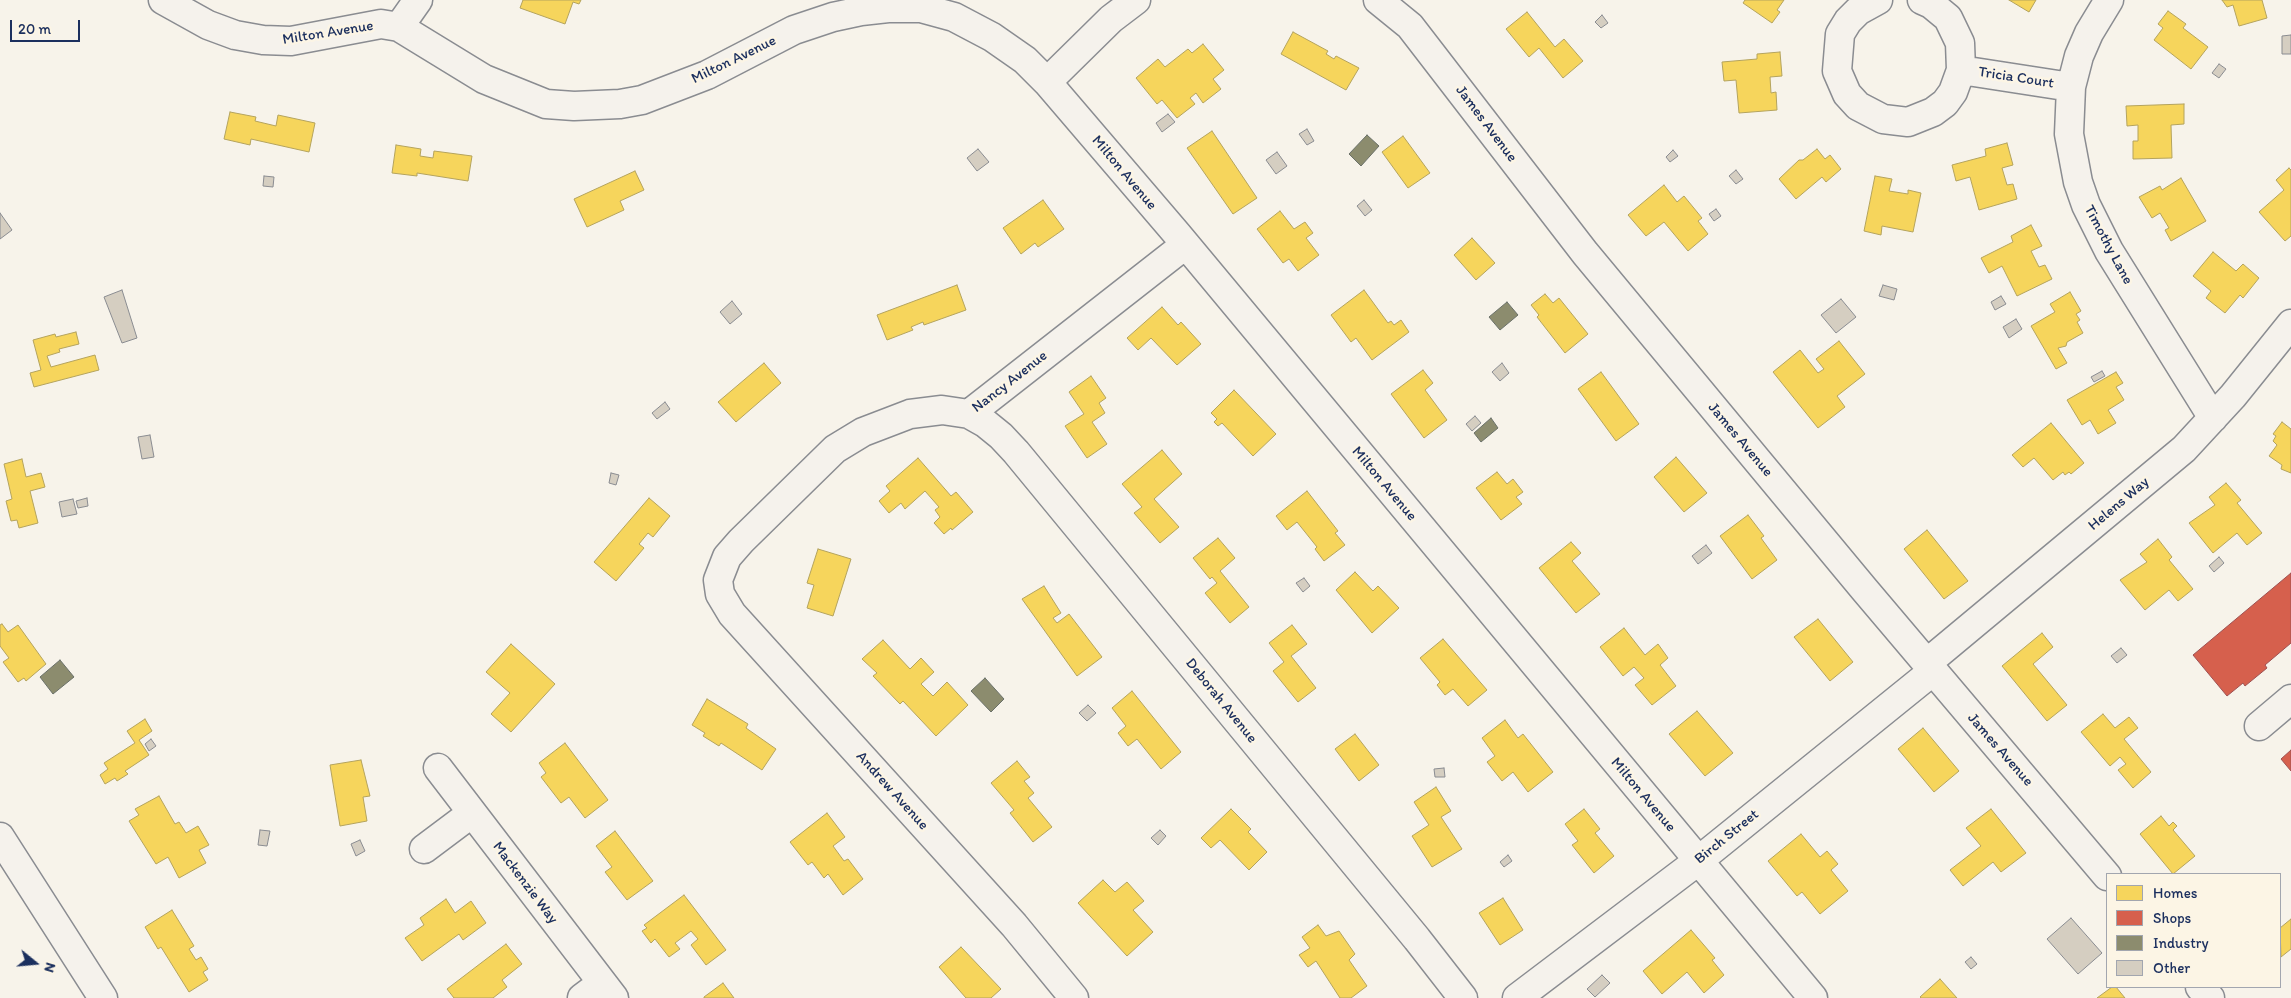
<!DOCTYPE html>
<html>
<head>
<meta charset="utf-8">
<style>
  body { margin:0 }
  #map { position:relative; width:2291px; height:998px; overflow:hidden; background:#f7f3ea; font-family:Itim,sans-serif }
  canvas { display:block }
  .legend { position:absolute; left:2106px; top:873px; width:175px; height:115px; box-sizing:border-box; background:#fcf5e5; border:1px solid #a2a6af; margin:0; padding:6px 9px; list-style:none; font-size:15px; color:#1b2f5e }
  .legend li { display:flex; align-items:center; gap:10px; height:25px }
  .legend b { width:25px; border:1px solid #a2a6af }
  .north { position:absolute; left:10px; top:938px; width:50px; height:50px; -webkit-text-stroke:4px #fcf5e5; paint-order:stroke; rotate:107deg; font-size:14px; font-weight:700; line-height:20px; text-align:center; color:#1b2f5e }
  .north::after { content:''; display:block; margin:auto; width:18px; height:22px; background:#1b2f5e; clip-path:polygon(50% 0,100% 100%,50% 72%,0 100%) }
  .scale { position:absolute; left:10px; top:20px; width:70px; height:22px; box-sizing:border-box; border:2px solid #1b2f5e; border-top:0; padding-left:6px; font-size:15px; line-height:18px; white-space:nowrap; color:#1b2f5e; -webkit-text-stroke:4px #fcf5e5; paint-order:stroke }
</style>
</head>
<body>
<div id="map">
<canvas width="2291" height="998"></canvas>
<ul class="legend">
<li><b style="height:14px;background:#f6d55c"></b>Homes</li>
<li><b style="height:14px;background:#d6604d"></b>Shops</li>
<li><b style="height:14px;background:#8c8c6e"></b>Industry</li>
<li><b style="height:14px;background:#d5cec1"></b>Other</li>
</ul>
<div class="north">N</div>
<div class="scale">20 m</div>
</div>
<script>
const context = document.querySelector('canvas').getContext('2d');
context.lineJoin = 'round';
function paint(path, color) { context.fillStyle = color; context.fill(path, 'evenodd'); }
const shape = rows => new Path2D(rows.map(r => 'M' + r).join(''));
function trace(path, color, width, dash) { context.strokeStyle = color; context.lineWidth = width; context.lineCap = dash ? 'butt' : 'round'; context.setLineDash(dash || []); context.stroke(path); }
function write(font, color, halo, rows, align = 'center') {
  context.font = font + ' Itim,sans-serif'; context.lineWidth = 5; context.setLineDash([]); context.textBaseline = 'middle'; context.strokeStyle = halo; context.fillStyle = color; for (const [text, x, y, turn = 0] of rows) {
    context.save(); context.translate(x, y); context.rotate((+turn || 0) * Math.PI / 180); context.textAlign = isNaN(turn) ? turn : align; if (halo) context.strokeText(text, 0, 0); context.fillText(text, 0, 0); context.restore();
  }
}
const homes = shape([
  [523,0,581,0,579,4,573,2,565,24,520,8,523,0],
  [1745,0,1784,0,1777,10,1780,12,1772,23,1743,3,1745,0],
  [2009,0,2036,0,2029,12,2009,0],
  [2222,0,2262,0,2267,18,2239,26,2233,5,2227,7,2222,0],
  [2168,11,2186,24,2183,28,2208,47,2191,69,2154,40,2163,28,2158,24,2168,11],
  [1527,12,1555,47,1564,39,1583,61,1563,78,1539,48,1529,57,1506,29,1527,12],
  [1293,32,1328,51,1326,54,1334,59,1336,56,1359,68,1346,90,1281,54,1293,32],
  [1203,44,1224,70,1213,79,1221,89,1203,103,1196,93,1190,98,1195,104,1177,118,1162,100,1157,104,1136,78,1158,59,1165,67,1188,49,1192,53,1203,44],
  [1780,52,1782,76,1770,77,1771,93,1776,92,1777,110,1739,113,1736,80,1724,81,1722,62,1757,59,1757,54,1780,52],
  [2184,104,2184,124,2171,125,2172,158,2133,159,2133,141,2138,141,2138,125,2127,126,2126,106,2184,104],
  [230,112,256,117,255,121,276,126,278,115,315,123,309,152,251,139,250,145,224,139,230,112],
  [1212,131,1257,198,1233,214,1187,148,1212,131],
  [1403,136,1430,173,1408,188,1382,152,1403,136],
  [2007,143,2013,165,2002,168,2007,185,2013,184,2017,199,1979,210,1970,177,1956,181,1952,165,1986,156,1985,149,2007,143],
  [396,145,421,149,420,156,433,158,434,151,472,156,468,181,417,173,417,176,392,173,396,145],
  [1817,149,1825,159,1830,155,1841,169,1826,182,1822,177,1796,199,1779,179,1799,160,1803,160,1817,149],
  [2289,168,2291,170,2291,236,2285,241,2259,212,2284,190,2276,180,2289,168],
  [635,171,644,190,620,201,624,210,587,227,574,199,635,171],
  [1875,176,1892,179,1889,191,1908,194,1908,190,1921,193,1913,232,1882,226,1881,235,1864,231,1875,176],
  [2181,178,2206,221,2171,241,2165,230,2169,228,2160,213,2152,218,2139,197,2160,186,2162,190,2181,178],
  [1664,185,1677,202,1684,196,1702,218,1698,221,1708,234,1688,251,1664,222,1646,236,1628,215,1664,185],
  [1043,200,1064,229,1038,247,1035,243,1021,254,1003,228,1043,200],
  [1280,211,1294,229,1305,222,1313,233,1306,238,1319,255,1298,271,1289,259,1283,263,1257,229,1280,211],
  [2031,225,2042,246,2031,251,2039,267,2045,265,2052,279,2017,296,2002,266,1989,273,1981,258,2013,242,2011,236,2031,225],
  [1472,238,1495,263,1476,280,1454,255,1472,238],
  [2213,252,2236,271,2243,264,2259,278,2243,298,2240,295,2225,313,2206,298,2211,291,2193,276,2213,252],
  [957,285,966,310,924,325,923,322,911,327,913,330,887,340,877,315,957,285],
  [1364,290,1388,323,1391,321,1394,325,1401,320,1409,332,1372,360,1356,338,1351,342,1331,315,1364,290],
  [2070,292,2081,311,2076,314,2080,320,2077,322,2083,333,2067,342,2066,346,2058,348,2067,363,2056,369,2031,326,2055,312,2050,304,2070,292],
  [1545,294,1553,303,1559,298,1588,334,1565,353,1537,317,1539,315,1531,305,1545,294],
  [1162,307,1178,325,1181,322,1201,344,1177,365,1151,338,1138,350,1127,338,1162,307],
  [76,332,79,344,59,349,60,352,47,356,51,367,95,355,99,370,34,387,30,373,41,370,33,340,55,334,56,337,76,332],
  [1839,341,1865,374,1837,396,1845,407,1818,428,1773,372,1800,350,1818,373,1824,369,1816,359,1839,341],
  [764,363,781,383,736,422,718,402,764,363],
  [1423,370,1433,383,1425,390,1447,420,1424,438,1391,394,1423,370],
  [1601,372,1639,424,1616,441,1578,389,1601,372],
  [2116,372,2123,383,2116,387,2124,400,2108,410,2116,423,2098,434,2090,420,2082,425,2067,400,2116,372],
  [1091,376,1106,398,1099,403,1105,413,1092,422,1107,444,1087,458,1065,426,1084,414,1069,392,1091,376],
  [1234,390,1276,434,1253,456,1222,423,1218,426,1214,422,1217,419,1211,413,1234,390],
  [2282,422,2291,429,2291,473,2281,469,2282,465,2269,456,2277,445,2273,441,2276,436,2273,434,2282,422],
  [2051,423,2084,463,2071,474,2069,472,2065,475,2063,472,2053,480,2034,458,2023,467,2012,455,2051,423],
  [1162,450,1182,474,1154,499,1179,527,1160,543,1134,513,1142,507,1122,484,1162,450],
  [1676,457,1707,493,1684,512,1654,477,1676,457],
  [918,458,951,496,956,492,973,512,952,530,951,528,944,534,934,523,940,517,935,510,939,507,925,491,905,509,901,503,889,513,879,501,890,491,886,486,918,458],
  [22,459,26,477,41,473,45,487,30,491,38,523,19,528,17,520,11,521,6,501,12,499,4,464,22,459],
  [1497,472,1507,484,1513,479,1523,492,1516,497,1522,504,1501,520,1476,488,1497,472],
  [2226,483,2241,500,2237,503,2262,533,2247,545,2237,533,2213,553,2189,523,2215,505,2209,497,2226,483],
  [1307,491,1338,531,1335,533,1345,545,1324,561,1315,549,1317,547,1297,522,1287,530,1276,516,1307,491],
  [649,498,670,516,653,537,648,533,639,544,644,548,616,581,594,562,649,498],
  [1748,515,1764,536,1761,538,1777,560,1752,579,1720,536,1748,515],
  [1927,530,1968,581,1944,599,1904,549,1927,530],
  [1218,538,1235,558,1220,571,1249,607,1230,623,1205,593,1217,583,1212,577,1210,579,1193,558,1218,538],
  [2158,539,2172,557,2169,560,2193,589,2178,601,2169,590,2145,610,2120,580,2147,562,2140,554,2158,539],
  [1571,542,1581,553,1572,561,1600,594,1576,613,1539,568,1571,542],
  [818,549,851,559,833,616,807,608,814,585,807,583,818,549],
  [1355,572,1373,591,1378,586,1399,608,1372,633,1336,590,1355,572],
  [1044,586,1061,613,1053,618,1057,623,1069,614,1102,657,1077,676,1022,599,1044,586],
  [1818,619,1853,662,1830,681,1794,637,1818,619],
  [2,624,8,632,18,625,46,664,26,681,24,678,18,682,3,662,9,658,0,646,0,625,2,624],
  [1292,625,1307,644,1291,656,1316,688,1298,702,1273,671,1284,662,1269,643,1292,625],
  [1624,628,1645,655,1658,644,1668,658,1660,665,1676,686,1652,705,1635,685,1644,678,1634,667,1623,676,1600,647,1624,628],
  [2042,633,2053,647,2033,664,2067,705,2047,721,2002,666,2042,633],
  [1443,639,1487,690,1468,706,1453,689,1445,695,1437,685,1440,682,1420,658,1443,639],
  [883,640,910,669,921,658,934,672,921,684,933,696,947,682,968,705,936,736,903,701,900,704,873,676,877,673,862,659,883,640],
  [511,644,555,684,511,732,491,714,510,693,486,672,511,644],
  [1132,691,1181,752,1161,769,1137,739,1128,746,1118,733,1126,726,1112,708,1132,691],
  [707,699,748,724,746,728,776,749,762,770,721,743,719,746,703,736,705,733,692,725,707,699],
  [1697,711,1733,753,1705,776,1669,734,1697,711],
  [2103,714,2115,728,2129,717,2138,728,2124,739,2151,772,2133,788,2118,770,2126,764,2120,757,2110,766,2081,732,2103,714],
  [145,719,152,731,139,740,149,755,125,771,128,774,117,781,115,778,105,784,100,775,108,769,104,763,135,743,127,731,145,719],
  [1505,720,1518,738,1523,734,1553,772,1528,792,1513,772,1502,781,1487,762,1495,756,1482,738,1505,720],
  [1923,728,1959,771,1934,792,1898,749,1923,728],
  [1355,734,1379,765,1359,781,1335,749,1355,734],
  [565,743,608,800,585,818,569,797,561,803,541,777,546,773,539,763,565,743],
  [361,760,370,796,363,797,367,821,340,826,330,765,361,760],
  [1017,761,1030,777,1024,781,1034,793,1028,798,1052,827,1033,842,1010,813,1014,810,991,783,1017,761],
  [1436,787,1451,811,1441,817,1462,849,1432,867,1412,836,1429,825,1414,802,1436,787],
  [159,796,175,824,179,822,186,833,198,826,209,845,199,850,206,863,179,878,168,857,156,864,129,821,139,815,135,809,159,796],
  [1231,809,1251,829,1248,832,1267,852,1249,870,1220,840,1211,848,1201,838,1231,809],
  [1584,809,1600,829,1595,833,1614,856,1594,873,1572,845,1578,841,1565,824,1584,809],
  [1991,809,2026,853,2001,872,1993,862,1963,886,1950,870,1981,846,1966,828,1991,809],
  [827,813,845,837,833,846,844,861,848,859,863,879,843,895,828,874,824,878,812,862,808,865,790,842,827,813],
  [2161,816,2169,826,2173,822,2177,826,2173,830,2195,856,2173,874,2140,834,2161,816],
  [615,831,653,881,627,900,605,872,612,867,596,846,615,831],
  [1801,834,1820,857,1827,851,1838,864,1831,870,1848,891,1820,914,1802,892,1797,896,1768,861,1801,834],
  [1103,880,1115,892,1127,882,1144,901,1133,910,1153,932,1127,956,1078,903,1103,880],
  [684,895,726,950,706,965,691,945,698,939,691,931,675,943,680,949,669,957,655,939,651,943,642,931,647,928,644,925,684,895],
  [1503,898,1523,930,1500,945,1479,913,1503,898],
  [446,899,455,913,471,901,486,923,463,940,459,934,422,961,405,938,424,925,420,918,446,899],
  [172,910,194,946,189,949,196,960,201,957,208,969,203,972,208,980,189,992,161,947,158,949,145,927,172,910],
  [2291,919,2291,949,2281,957,2280,928,2291,919],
  [1318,925,1326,936,1339,931,1355,954,1349,960,1367,986,1351,998,1340,998,1316,961,1308,967,1299,955,1310,948,1302,937,1318,925],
  [1691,930,1715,958,1712,960,1724,975,1704,993,1687,972,1662,994,1643,971,1691,930],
  [506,944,522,964,502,980,507,987,493,998,454,998,447,989,506,944],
  [961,947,1001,989,991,998,966,998,939,967,961,947],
  [1940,979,1957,998,1921,998,1920,997,1940,979],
  [723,983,734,998,704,998,704,997,723,983],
  [2112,987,2116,987,2125,998,2097,998,2112,987]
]);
paint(homes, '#f6d55c');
trace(homes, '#b4a35d', 1);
const shops = shape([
  [2291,573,2291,643,2265,665,2267,668,2245,686,2243,683,2227,696,2193,655,2291,573],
  [2291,750,2291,771,2281,759,2291,750]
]);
paint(shops, '#d6604d');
trace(shops, '#9e5152', 1);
const industry = shape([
  [1367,135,1379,146,1361,166,1349,154,1367,135],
  [1507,302,1518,315,1500,330,1489,317,1507,302],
  [1491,418,1498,428,1481,442,1474,433,1491,418],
  [60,660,74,677,53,694,40,677,60,660],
  [985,678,1004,699,991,712,971,691,985,678]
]);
paint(industry, '#8c8c6e');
trace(industry, '#6a7069', 1);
const building = shape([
  [1602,15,1608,23,1601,28,1595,22,1602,15],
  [2291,35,2291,54,2282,54,2282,36,2291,35],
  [2219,64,2226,69,2219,78,2212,73,2219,64],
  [1168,114,1175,122,1162,132,1156,123,1168,114],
  [1307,129,1314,141,1307,145,1299,134,1307,129],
  [978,149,989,162,977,171,967,158,978,149],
  [1673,150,1678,156,1670,162,1666,157,1673,150],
  [1277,152,1287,166,1276,174,1266,160,1277,152],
  [1736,170,1743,179,1736,184,1729,176,1736,170],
  [264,176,274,177,273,187,263,186,264,176],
  [1364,200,1372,210,1365,216,1357,206,1364,200],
  [1716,209,1721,216,1714,221,1709,214,1716,209],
  [0,213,12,230,0,239,0,213],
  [1883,285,1897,289,1894,300,1879,296,1883,285],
  [122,290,137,338,122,343,104,297,122,290],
  [2001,296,2006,304,1995,310,1991,302,2001,296],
  [1841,299,1856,317,1836,333,1821,315,1841,299],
  [732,301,742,314,730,324,720,312,732,301],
  [2016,319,2022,329,2009,338,2003,327,2016,319],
  [1502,363,1509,373,1500,381,1492,372,1502,363],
  [2102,371,2105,376,2094,382,2091,377,2102,371],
  [665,402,670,409,657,419,652,413,665,402],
  [1475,416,1481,423,1472,431,1466,424,1475,416],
  [150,435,154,457,142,459,138,437,150,435],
  [611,473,619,475,616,485,609,483,611,473],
  [87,498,88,506,78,508,76,501,87,498],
  [73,499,77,514,62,517,59,502,73,499],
  [1706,545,1712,553,1698,564,1692,556,1706,545],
  [2219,557,2224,563,2214,572,2209,566,2219,557],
  [1304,578,1310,586,1303,592,1296,583,1304,578],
  [2121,648,2127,655,2117,663,2111,656,2121,648],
  [1088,705,1096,713,1087,721,1079,713,1088,705],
  [151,739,156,746,149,751,145,744,151,739],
  [1444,768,1445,777,1435,777,1434,769,1444,768],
  [260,830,270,831,267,846,258,845,260,830],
  [1160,830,1166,836,1158,845,1151,838,1160,830],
  [360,840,365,851,356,856,351,844,360,840],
  [1508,855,1512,861,1504,867,1500,862,1508,855],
  [2071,918,2102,953,2078,974,2047,939,2071,918],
  [1971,957,1977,964,1971,969,1965,962,1971,957],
  [1602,975,1610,983,1595,997,1587,989,1602,975]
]);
paint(building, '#d5cec1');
trace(building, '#8a8c91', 1);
const minor = shape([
  [163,0,208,25,235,35,263,40,291,41,381,24,399,27,484,79,546,104,574,106,620,104,642,100,707,75,794,30,833,17,861,11,888,8,921,8,954,17,992,37,1025,60,1047,82,1177,234,1813,998],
  [1378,0,1410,26,1585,253,1864,589,2107,876],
  [1878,0,1858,11,1848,21,1840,34,1837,71,1847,94,1858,106,1883,119,1908,122,1933,112,1945,103,1953,92,1961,70,1960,43,1948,18,1931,4,1922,0],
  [2109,0,2089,33,2079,56,2071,87,2069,134,2078,182,2086,205,2109,251,2213,418],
  [399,27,418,0],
  [1961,70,2071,87],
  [1047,82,1111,19,1136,0],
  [969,414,985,423,1001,436,1016,452,1417,939,1463,998],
  [1927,663,2184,449,2233,396,2291,324],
  [2259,726,2291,699],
  [438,768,614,998],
  [0,837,103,998],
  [424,849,472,813],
  [2200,987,2210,998],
  [582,998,602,983],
  [1074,998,1014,925,732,614,720,594,718,580,727,557,741,541,835,449,863,432,910,414,942,410,969,414,1185,245],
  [1517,998,1698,861,1933,671]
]);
trace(minor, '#8a8c91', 31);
trace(minor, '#f5f2ec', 28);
write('15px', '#1b2f5e', '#fcf5e5', [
  ["Milton Avenue",328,33,-9],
  ["Milton Avenue",734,60,-26],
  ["Tricia Court",2016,78,9],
  ["James Avenue",1486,124,53],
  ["Milton Avenue",1124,173,50],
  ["Timothy Lane",2108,245,62],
  ["Nancy Avenue",1010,382,-38],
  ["James Avenue",1740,440,50],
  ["Milton Avenue",1384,484,50],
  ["Helens Way",2119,504,-40],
  ["Deborah Avenue",1221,701,51],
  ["James Avenue",2000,750,49],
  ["Andrew Avenue",892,791,48],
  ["Milton Avenue",1643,795,50],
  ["Birch Street",1727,837,-39],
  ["Mackenzie Way",525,883,53]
]);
</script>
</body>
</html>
